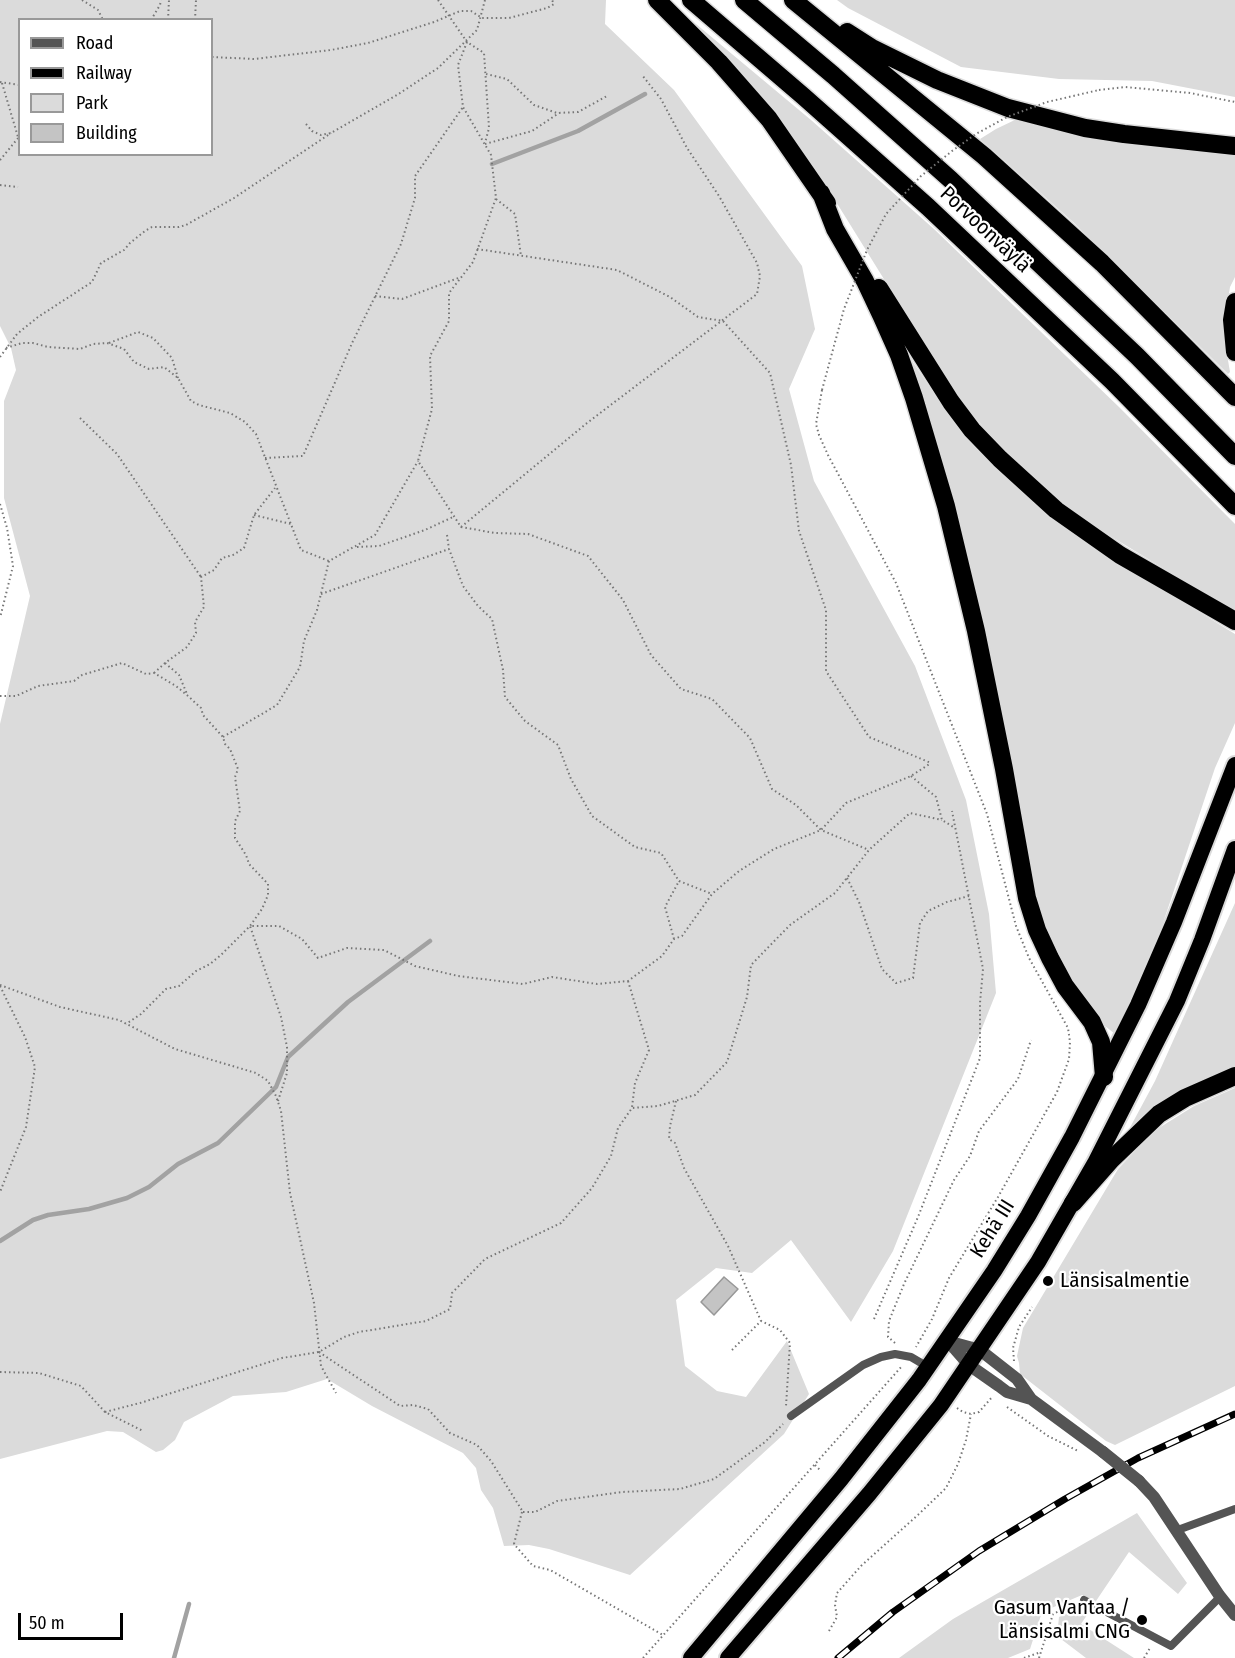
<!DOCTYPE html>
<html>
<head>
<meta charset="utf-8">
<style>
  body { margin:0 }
  #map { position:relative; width:1235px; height:1658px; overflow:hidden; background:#fff; font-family:"Fira Sans Condensed",sans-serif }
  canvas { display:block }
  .legend { position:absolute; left:18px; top:18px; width:195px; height:138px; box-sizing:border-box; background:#fff; border:2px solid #999; margin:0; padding:8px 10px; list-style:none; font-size:18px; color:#000 }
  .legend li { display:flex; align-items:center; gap:12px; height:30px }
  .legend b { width:30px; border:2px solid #999 }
  .scale { position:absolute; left:18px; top:1613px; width:105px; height:27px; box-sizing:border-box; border:3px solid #000; border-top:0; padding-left:8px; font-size:18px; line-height:21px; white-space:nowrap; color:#000; -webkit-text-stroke:4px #fff; paint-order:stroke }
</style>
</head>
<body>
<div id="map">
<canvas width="1235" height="1658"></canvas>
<ul class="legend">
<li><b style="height:8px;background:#545454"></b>Road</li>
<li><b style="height:8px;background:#000"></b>Railway</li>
<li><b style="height:16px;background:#dbdbdb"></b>Park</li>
<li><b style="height:16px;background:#c4c4c4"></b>Building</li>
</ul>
<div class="scale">50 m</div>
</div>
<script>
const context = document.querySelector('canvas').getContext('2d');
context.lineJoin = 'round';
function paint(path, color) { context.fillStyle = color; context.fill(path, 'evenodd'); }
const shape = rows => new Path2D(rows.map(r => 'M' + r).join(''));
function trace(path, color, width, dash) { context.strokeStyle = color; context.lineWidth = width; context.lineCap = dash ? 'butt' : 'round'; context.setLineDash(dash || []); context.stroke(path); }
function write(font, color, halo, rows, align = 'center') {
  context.font = font + ' "Fira Sans Condensed",sans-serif'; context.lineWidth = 4.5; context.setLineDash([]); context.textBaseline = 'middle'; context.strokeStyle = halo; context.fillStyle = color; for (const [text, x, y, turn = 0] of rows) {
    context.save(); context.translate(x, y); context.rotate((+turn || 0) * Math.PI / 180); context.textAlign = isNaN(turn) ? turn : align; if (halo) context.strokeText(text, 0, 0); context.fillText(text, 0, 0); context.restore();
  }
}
paint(shape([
  [0,0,606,0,605,24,674,90,802,266,815,329,789,389,814,481,915,666,966,800,989,914,996,993,893,1251,851,1322,791,1240,752,1273,716,1268,676,1300,685,1366,717,1391,746,1397,787,1341,809,1394,784,1434,630,1575,549,1549,529,1545,504,1546,493,1508,481,1490,476,1468,463,1453,372,1406,327,1379,286,1392,233,1396,184,1422,175,1440,163,1450,156,1452,123,1432,107,1431,0,1459,0,724,30,596,4,498,4,401,16,370,11,348,0,326],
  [20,20,212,20,212,154,20,154],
  [837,0,1235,0,1235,97,1152,81,1059,79,961,67,848,8],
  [696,24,811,120,934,229,1119,407,1235,524,1235,612,1071,512,1013,463,954,392,820,176,783,124,699,31],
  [1019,118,1235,151,1235,277,1230,287,1223,331,1230,372,1228,374,1073,222,980,139,996,129],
  [910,358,940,402,999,470,1027,497,1052,518,1098,550,1235,634,1235,723,1215,768,1162,926,1115,1034,1105,1026,1081,997,1059,960,1038,905,943,469],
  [1235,903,1235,1069,1126,1135,1155,1081],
  [1235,1088,1235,1386,1115,1445,1106,1441,1020,1374,1019,1363,1017,1356,1023,1328,1118,1169,1154,1131,1194,1106],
  [1137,1513,1187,1583,1178,1594,1129,1552,1096,1601,1082,1595,1042,1612,1030,1649,1008,1658,899,1658,953,1619],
  [1084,1605,1091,1609,1081,1624,1134,1658,1086,1658,1057,1636,1059,1617]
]), '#dbdbdb');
trace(shape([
  [492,164,578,131,645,94],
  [0,1241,33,1220,48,1215,89,1209,127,1198,149,1187,178,1164,218,1143,276,1087,288,1057,348,1002,430,941],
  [174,1658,189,1604]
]), '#a2a2a2', 4.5);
const building = shape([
  [724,1277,738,1289,714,1315,701,1302,724,1277]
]);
paint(building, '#c4c4c4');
trace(building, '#989898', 1.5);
const trunk = shape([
  [691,1658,841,1479,919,1380,994,1271,1028,1216,1072,1137,1138,1005,1174,922,1235,765],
  [728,1658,869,1494,941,1405,1038,1262,1095,1163,1177,1001,1202,940,1235,849]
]);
const motorway = shape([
  [657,0,719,62,769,119,827,203],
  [691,0,803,96,928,207,1112,381,1235,506],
  [744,0,833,75,951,180,1137,356,1235,456],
  [793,0,984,156,1102,263,1235,397],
  [847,32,872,48,937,80,1008,108,1085,128,1124,134,1235,146],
  [821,193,835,229,865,281,882,317,899,355,914,398,946,506,976,631,1004,769,1027,898,1037,930,1050,958,1065,986,1092,1022,1101,1042,1104,1077],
  [879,288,951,402,972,430,1000,459,1056,510,1120,555,1235,621],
  [1235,302,1232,320,1235,352],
  [1073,1203,1111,1160,1159,1114,1185,1098,1235,1076]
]);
trace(trunk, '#dbdbdb', 20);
trace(motorway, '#dbdbdb', 21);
trace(shape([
  [82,0,98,10,103,20],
  [438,0,467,42,484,53,489,128,485,143],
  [151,20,160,5,161,0],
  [168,20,169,0],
  [195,20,196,0],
  [467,42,458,65,463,107,491,155,496,198,473,262,449,293,449,321,430,356,432,409,418,461,461,527,495,533,528,534,588,556,623,600,651,655,681,689,712,699,750,738,772,789,796,805,821,830,869,850],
  [212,57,254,59,331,50,368,43,434,22,460,11,471,11,482,18,509,18,547,8,554,4,552,0],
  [486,74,507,79,534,105,557,113,578,112,607,96],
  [0,82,20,85],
  [2,83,18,137],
  [1099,90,1125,87,1190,93,1235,102],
  [306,124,312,131,321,135,331,133,397,95,438,68,477,30,485,0],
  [485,144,532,131,559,113],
  [0,160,19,137],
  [0,185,18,187],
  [496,199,515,214,521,256],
  [477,249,617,270,670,297,698,317,723,321,770,373,791,465,799,531,826,610,826,671,869,737,931,763],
  [375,296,402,299,461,277],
  [109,343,138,332,153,338,172,358,178,378],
  [6,348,22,343,33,343,48,347,80,349,93,344,107,343,124,349,134,362,149,369,164,367,178,378,191,401,199,405,230,413,245,422,256,434,301,550,329,561],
  [0,357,17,334,38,317,92,282,101,263,124,250,130,243,145,231,152,227,179,227,186,225,234,198,331,133],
  [822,390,816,424,819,435,828,455,896,583,987,814,1016,926,1029,958,1068,1028,1070,1042,1069,1059,1057,1092,998,1197,949,1278,932,1319,916,1347],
  [80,418,117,454,201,577],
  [265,458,303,456,353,341,401,244,415,198,415,176,463,107],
  [0,504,7,528,13,566,0,618],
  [254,515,291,524],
  [461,527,587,423,757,294,760,276,757,263,719,196,687,148,661,99,642,75],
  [447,535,449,549,463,586,478,606,492,619,503,670,505,697,525,721,558,745,571,779,592,816,635,847,661,853,679,881,712,894],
  [357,547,379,546,425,530,453,517],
  [321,594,449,549],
  [165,663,179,675,187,694],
  [154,673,165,663,187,647,196,633,195,622,204,607,201,577,214,570,222,558,233,555,244,548,254,515,275,488],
  [0,696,16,696,38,686,74,681,82,675,122,663,146,674,154,673,176,686,188,696,201,708,203,715,223,737,225,744,230,749,238,769,235,777,240,811,235,821,235,838,246,855,249,864,268,884,268,895,262,909,250,926,221,955,210,964,196,971,179,986,166,989,141,1014,126,1024],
  [223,737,277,705,300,667,304,641,317,610,329,561,375,535,418,461],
  [911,776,936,797,942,820,955,828],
  [847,878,859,902,882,969,896,983,913,978,920,923,928,911,947,902,969,896],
  [674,939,665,907,679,881],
  [628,981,649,1050,635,1083,632,1107],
  [0,985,60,1007,119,1020,175,1049,256,1073,268,1081,276,1096,281,1111,290,1193,314,1303,321,1366,336,1393],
  [0,986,25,1037,35,1067,26,1127,0,1192],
  [278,1101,287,1073,287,1047,281,1017,250,926,279,926,302,939,318,958,347,948,384,950,415,966,458,976,523,984,552,977,597,984,628,981,662,956,674,939,682,936,712,894,739,871,774,849,821,830,846,803,911,776,931,763],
  [676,1101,670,1126,669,1139,675,1143,684,1168,728,1246,761,1321],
  [874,1319,918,1217,980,1058,980,1003,983,969,952,811],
  [895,1343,888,1337,889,1321,904,1284,954,1180,970,1156,979,1131,1018,1079,1031,1040],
  [732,1350,761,1321,780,1330,790,1343,786,1406],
  [319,1352,400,1406,413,1405,428,1409,450,1433,477,1445,491,1461,523,1512],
  [1014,1361,1013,1348,1019,1327,1032,1307],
  [0,1372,39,1373,81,1386,105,1412,143,1431],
  [1007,1407,1048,1436,1078,1451],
  [957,1408,963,1412,971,1414,979,1412,993,1396],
  [105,1412,140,1403,282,1358,319,1352,344,1337,359,1332,426,1321,450,1309,452,1293,485,1259,561,1223,592,1188,611,1156,618,1128,632,1108,658,1106,695,1095,727,1062,747,997,751,965,790,925,835,893,869,850,910,813,942,820],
  [815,1465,821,1471],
  [522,1512,514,1544,533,1566,550,1570,663,1635],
  [523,1512,535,1512,557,1501,622,1492,680,1489,714,1479,765,1442,783,1424],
  [829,1631,837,1617,835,1605,837,1593,861,1566,920,1513,946,1488,958,1464,966,1440,971,1414],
  [643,1658,902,1366],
  [1024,1658,1041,1652],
  [1039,1658,1053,1614,1074,1604],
  [1144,1658,1150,1648]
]), '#767676', 2, [1.5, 3]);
trace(shape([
  [791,1416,863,1365,881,1357,895,1354,911,1357,928,1367],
  [1175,1531,1235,1509],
  [1084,1600,1171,1646,1220,1597]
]), '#545454', 8);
trace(shape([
  [947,1341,980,1350,1017,1379,1031,1399,1103,1452],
  [948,1341,969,1365,999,1386,1007,1392,1031,1399],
  [1139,1481,1154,1497,1219,1595,1235,1615]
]), '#545454', 12);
trace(trunk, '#000', 16);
trace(motorway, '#000', 18);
const rail = shape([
  [838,1658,893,1612,979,1551,1065,1499,1138,1458,1235,1414]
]);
trace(rail, '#000', 7);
trace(rail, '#fff', 4.5, [14]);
trace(shape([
  [822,390,844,309,867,250,886,214,921,176,952,151,976,134,1007,117,1047,102,1099,90]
]), '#767676', 2, [1.5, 3]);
trace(shape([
  [1103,1452,1139,1481]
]), '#545454', 12);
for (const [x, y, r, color] of [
  [1048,1281,6,"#000"],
  [1142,1620,6,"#000"]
]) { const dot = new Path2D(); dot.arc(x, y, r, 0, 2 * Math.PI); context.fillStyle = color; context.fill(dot); trace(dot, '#fff', 2); }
write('21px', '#000', '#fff', [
  ["Porvoonväylä",985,230,43],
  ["Kehä III",993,1229,-58]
]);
write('21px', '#000', '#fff', [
  ["Länsisalmentie",1060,1281],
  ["Gasum Vantaa /",1130,1608,"right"],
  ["Länsisalmi CNG",1130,1632,"right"]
], 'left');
</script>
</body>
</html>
